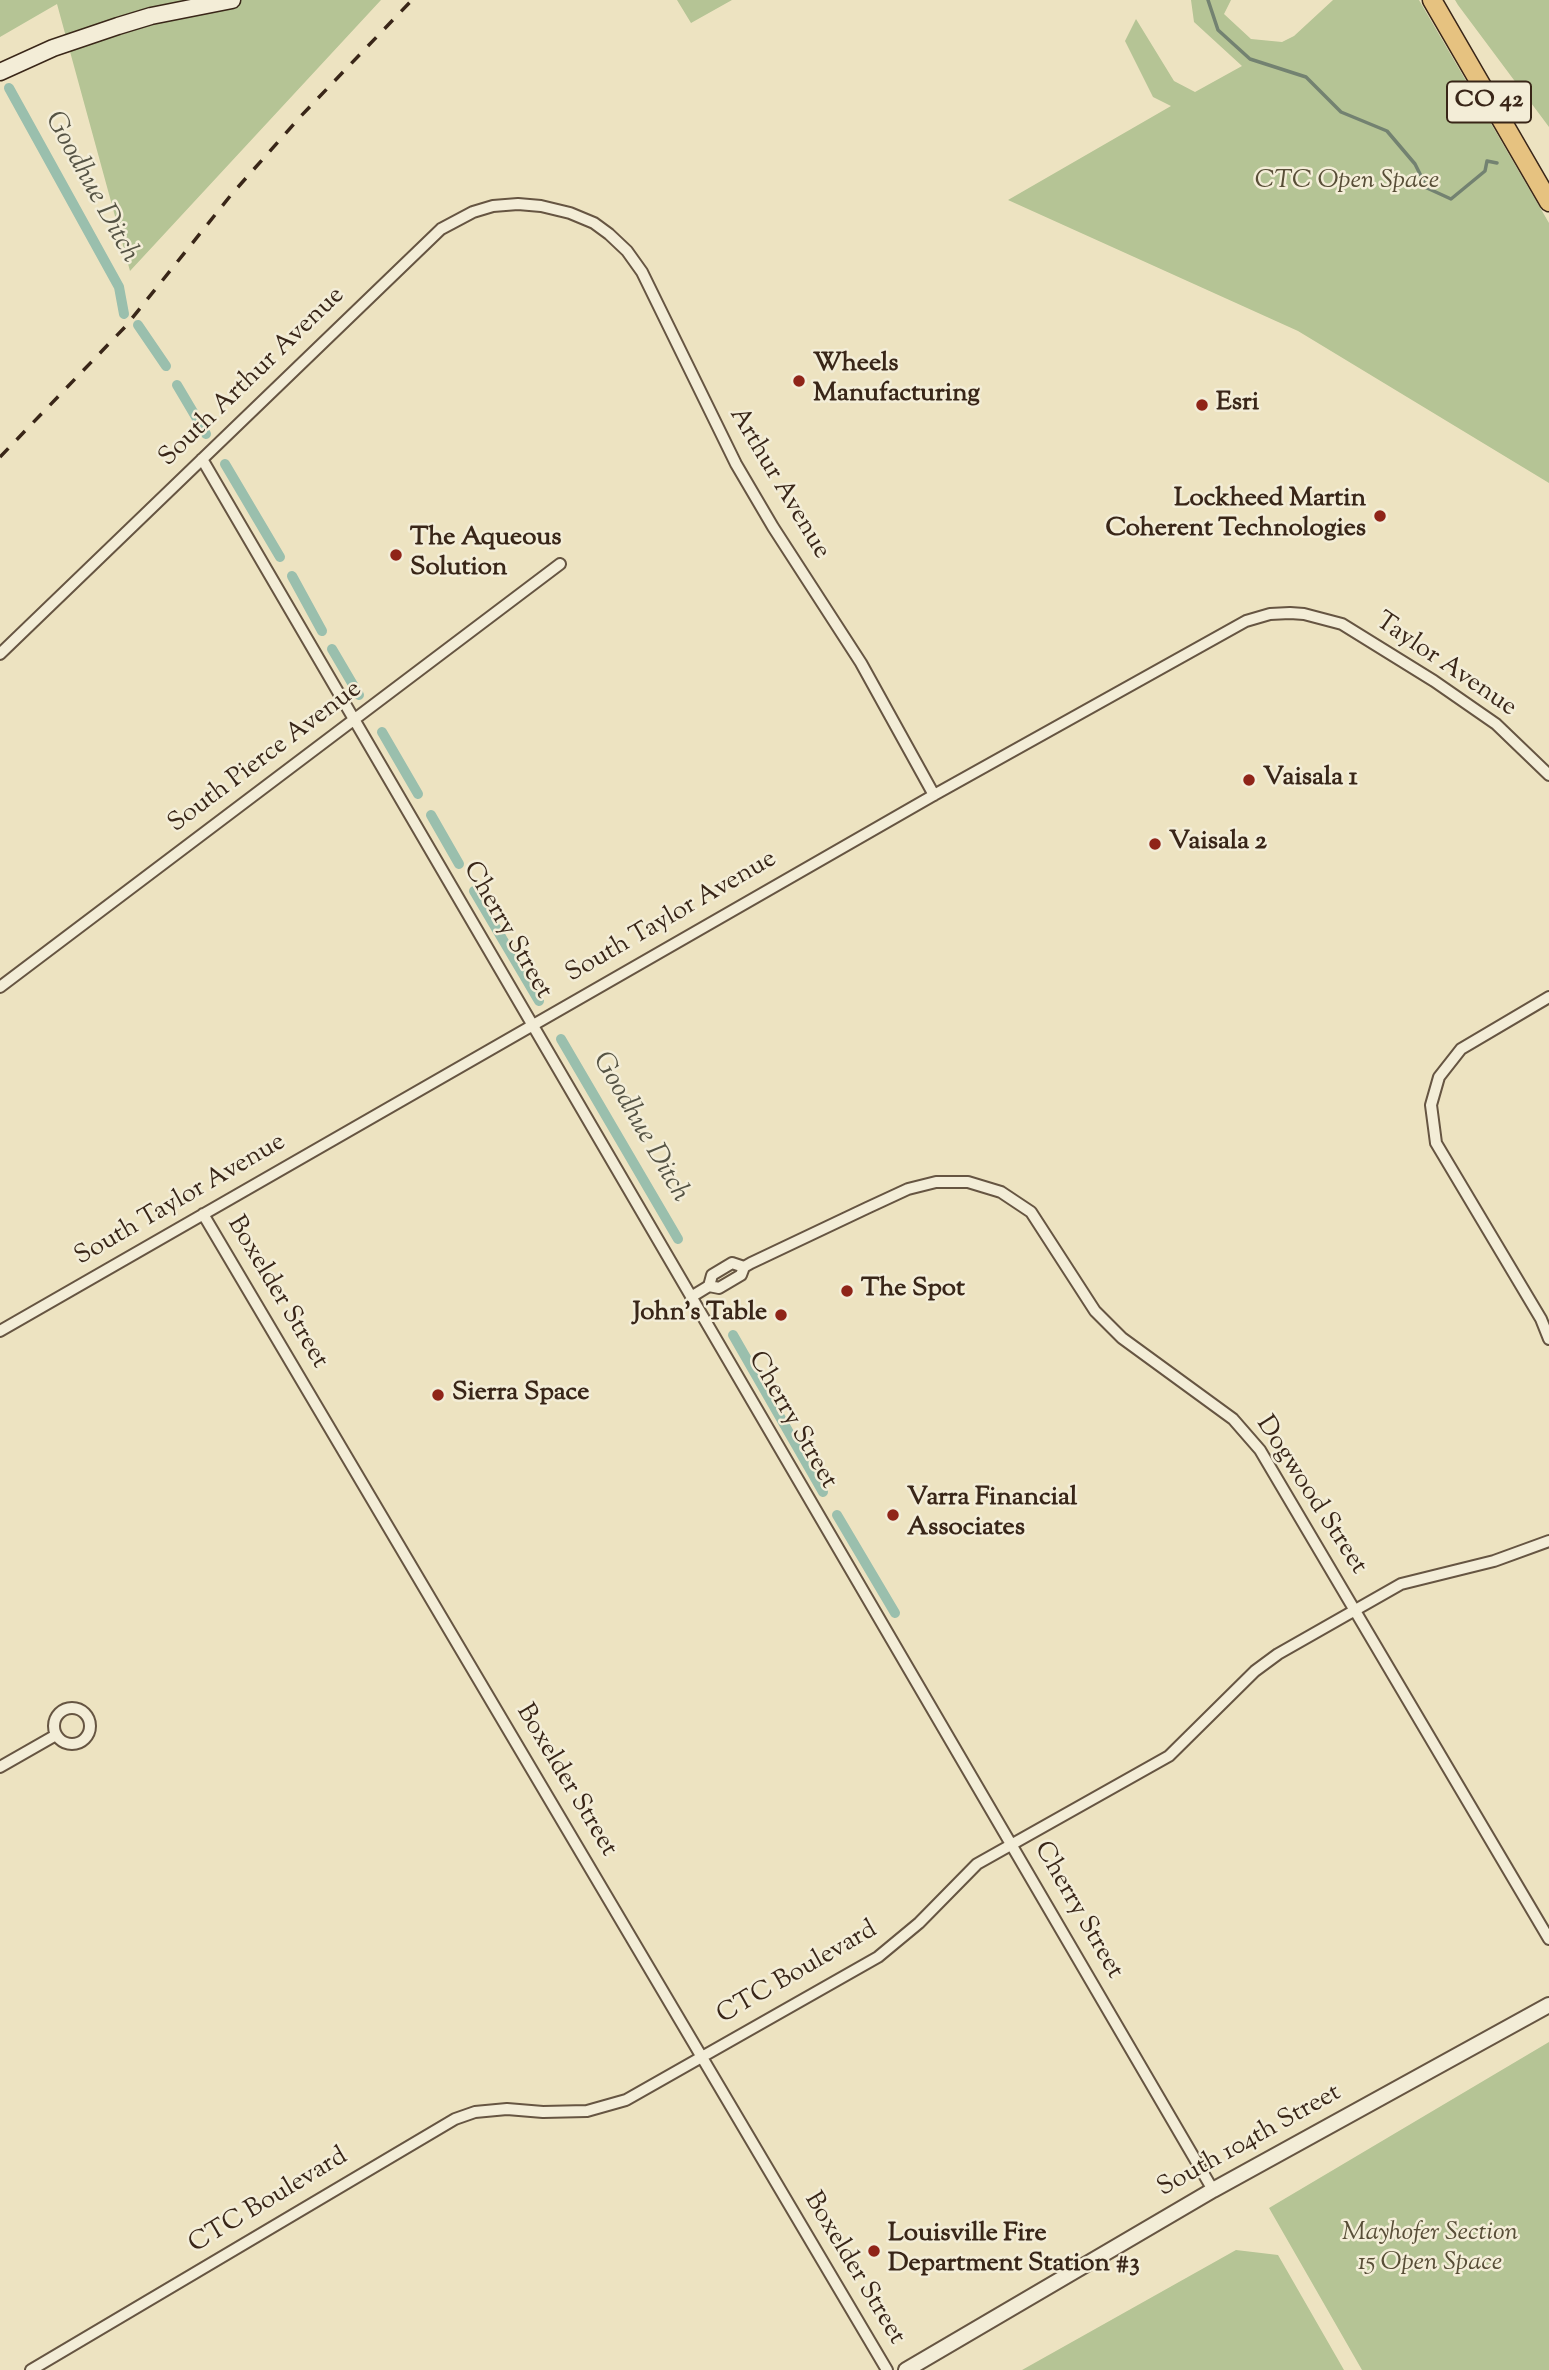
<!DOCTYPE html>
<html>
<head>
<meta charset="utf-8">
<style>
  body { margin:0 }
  canvas { display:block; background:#ede3c1 }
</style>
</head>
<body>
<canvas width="1549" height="2370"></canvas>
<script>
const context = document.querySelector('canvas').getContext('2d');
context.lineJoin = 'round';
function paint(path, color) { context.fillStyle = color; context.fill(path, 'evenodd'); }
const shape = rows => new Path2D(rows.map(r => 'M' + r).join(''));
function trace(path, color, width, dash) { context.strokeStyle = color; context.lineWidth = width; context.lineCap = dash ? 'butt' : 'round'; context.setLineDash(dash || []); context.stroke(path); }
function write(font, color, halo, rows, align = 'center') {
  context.font = font + ' "Sorts Mill Goudy",serif'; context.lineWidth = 5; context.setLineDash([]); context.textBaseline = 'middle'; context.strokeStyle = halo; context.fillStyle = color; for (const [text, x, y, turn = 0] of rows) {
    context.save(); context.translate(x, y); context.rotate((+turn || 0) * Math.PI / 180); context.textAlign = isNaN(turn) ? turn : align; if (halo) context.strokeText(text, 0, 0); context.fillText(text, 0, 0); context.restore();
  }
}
paint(shape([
  [0,0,381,0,130,271,57,4,0,37],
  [677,0,732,0,691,23],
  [1191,0,1231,0,1224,14,1251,39,1282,42,1294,36,1333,0,1419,0,1549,223,1549,483,1298,331,1008,200,1171,106,1153,97,1125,41,1136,19,1174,81,1195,92,1242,66,1194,22],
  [1455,0,1549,0,1549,127,1458,5],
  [1549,2042,1549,2370,1362,2370,1269,2208],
  [1236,2250,1278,2255,1344,2370,1022,2370]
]), '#b5c495');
trace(shape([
  [1208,0,1218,30,1250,59,1306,77,1341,112,1387,131,1415,164,1427,188,1451,199,1485,171,1487,161,1497,163]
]), '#738271', 3.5);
trace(shape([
  [9,88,119,287,124,314],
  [138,325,166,366],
  [177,385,206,434],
  [225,464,280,557],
  [292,576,322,631],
  [332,649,359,695],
  [382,732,418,794],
  [431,815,459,864],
  [474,891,539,1001],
  [561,1039,678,1239],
  [733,1335,823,1492],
  [837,1515,895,1613]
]), '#9abfad', 10);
const minor = shape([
  [202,459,1213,2190],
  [0,654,441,229,473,212,493,206,518,204,541,206,570,213,594,223,609,234,627,251,642,272,736,464,773,527,861,663,934,795],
  [0,987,560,564],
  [1549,997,1461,1049,1439,1077,1431,1105,1436,1143,1541,1319,1549,1339],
  [203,1214,887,2370],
  [709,1286,712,1275,732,1263,744,1267],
  [691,1297,709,1286,719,1288,741,1275,744,1267,751,1263,867,1208,908,1189,936,1182,968,1182,1001,1192,1031,1212,1095,1311,1122,1338,1233,1419,1260,1450,1549,1939],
  [0,1331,934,795,1246,621,1270,614,1290,613,1304,614,1342,624,1434,681,1496,724,1549,775],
  '54 1726a18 18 0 1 1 36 0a18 18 0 1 1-36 0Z',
  [0,1767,56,1735],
  [31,2370,455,2119,475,2112,507,2109,543,2112,587,2111,626,2100,878,1957,919,1923,977,1864,1169,1756,1255,1671,1278,1654,1401,1584,1494,1561,1549,1541]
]);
const tertiary = shape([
  [906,2370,1213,2190,1549,2005]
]);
const secondary = shape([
  [0,72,53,48,118,26,151,16,232,0]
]);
const primary = shape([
  [1432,0,1549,202]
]);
trace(minor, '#665542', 14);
trace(tertiary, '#665542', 18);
trace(secondary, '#392618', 19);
trace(primary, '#392618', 21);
trace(minor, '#f3edd7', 10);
trace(tertiary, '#f3edd7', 14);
trace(secondary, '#f3edd7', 16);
trace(primary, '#e6c280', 18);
trace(shape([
  [0,457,125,327,231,195,301,116,412,0]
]), '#392618', 3.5, [12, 12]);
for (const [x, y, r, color] of [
  [799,381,7,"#8f2418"],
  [1202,405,7,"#8f2418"],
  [1380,516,7,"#8f2418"],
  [396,555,7,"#8f2418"],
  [1249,780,7,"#8f2418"],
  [1155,844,7,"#8f2418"],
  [847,1291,7,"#8f2418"],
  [781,1315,7,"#8f2418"],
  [438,1395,7,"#8f2418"],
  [893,1515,7,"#8f2418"],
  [874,2251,7,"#8f2418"]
]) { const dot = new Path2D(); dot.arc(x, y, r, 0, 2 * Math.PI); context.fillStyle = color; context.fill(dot); trace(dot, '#f3edd7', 2.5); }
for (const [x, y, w] of [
  [1489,102,84]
]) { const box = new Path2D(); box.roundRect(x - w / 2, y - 20.5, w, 41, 5); context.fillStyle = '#f3edd7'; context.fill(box); trace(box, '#392618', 2); }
write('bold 24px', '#392618', null, [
  ["CO 42",1489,102]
]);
write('italic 26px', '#584e37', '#f3edd7', [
  ["CTC Open Space",1347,183],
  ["Mayhofer Section",1430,2235],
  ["15 Open Space",1430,2265]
]);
write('bold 26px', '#392618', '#f3edd7', [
  ["Wheels",813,366],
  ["Manufacturing",813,396],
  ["Esri",1216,405],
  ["Lockheed Martin",1366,501,"right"],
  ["Coherent Technologies",1366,531,"right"],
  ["The Aqueous",410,540],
  ["Solution",410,570],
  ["Vaisala 1",1263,780],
  ["Vaisala 2",1169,844],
  ["The Spot",861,1291],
  ["John's Table",767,1315,"right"],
  ["Sierra Space",452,1395],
  ["Varra Financial",907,1500],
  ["Associates",907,1530],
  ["Louisville Fire",888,2236],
  ["Department Station #3",888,2266]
], 'left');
write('26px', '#392618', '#f3edd7', [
  ["South Arthur Avenue",253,378,-44],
  ["Arthur Avenue",778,484,59],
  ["Taylor Avenue",1445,666,34],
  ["South Pierce Avenue",266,758,-37],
  ["South Taylor Avenue",672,918,-30],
  ["Cherry Street",506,931,60],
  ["South Taylor Avenue",181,1201,-30],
  ["Boxelder Street",276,1293,59],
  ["Cherry Street",791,1421,60],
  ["Dogwood Street",1310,1496,57],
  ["Boxelder Street",565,1781,59],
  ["Cherry Street",1077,1911,60],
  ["CTC Boulevard",798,1974,-30],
  ["South 104th Street",1250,2142,-29],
  ["CTC Boulevard",269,2202,-31],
  ["Boxelder Street",853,2269,59]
]);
write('italic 28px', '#565445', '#f3edd7', [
  ["Goodhue Ditch",90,188,61],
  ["Goodhue Ditch",639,1128,60]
]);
</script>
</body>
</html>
